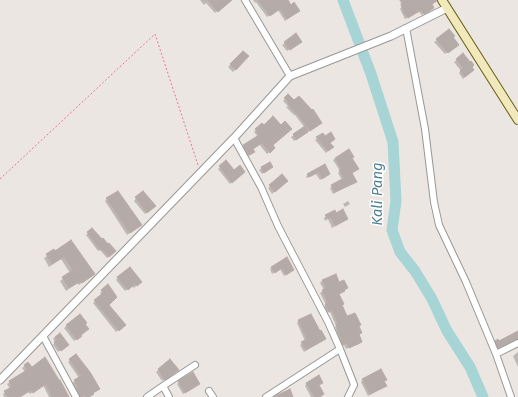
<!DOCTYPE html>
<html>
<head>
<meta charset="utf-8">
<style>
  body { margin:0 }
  canvas { display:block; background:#ece6e2 }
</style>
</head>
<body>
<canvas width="518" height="397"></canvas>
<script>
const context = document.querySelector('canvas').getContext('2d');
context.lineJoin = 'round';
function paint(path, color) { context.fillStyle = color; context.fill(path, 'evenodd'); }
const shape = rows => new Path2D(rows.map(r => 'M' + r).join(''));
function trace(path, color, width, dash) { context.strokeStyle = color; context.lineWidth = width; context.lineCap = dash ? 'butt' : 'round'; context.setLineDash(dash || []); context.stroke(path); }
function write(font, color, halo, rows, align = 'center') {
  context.font = font + ' "Fira Sans",sans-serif'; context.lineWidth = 3; context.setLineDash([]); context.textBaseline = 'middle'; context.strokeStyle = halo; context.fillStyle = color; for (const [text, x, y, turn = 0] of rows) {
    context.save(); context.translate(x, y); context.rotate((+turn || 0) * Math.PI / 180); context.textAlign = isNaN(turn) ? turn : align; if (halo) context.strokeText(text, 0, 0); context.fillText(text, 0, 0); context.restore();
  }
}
paint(shape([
  [200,0,231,0,215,13,206,3,204,5],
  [253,0,287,0,296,13,285,21,278,10,267,17,256,2,255,3],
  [402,0,433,0,431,4,431,10,422,15,419,12,405,19,400,9,402,7,400,4,403,1],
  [296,35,298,44,287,51,282,45],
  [452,37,455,47,445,54,434,42,437,40],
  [243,52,248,56,233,72,228,67],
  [463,55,471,67,471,72,463,79,459,73,461,71,454,62],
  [288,96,319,125,294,141,291,137,305,128,295,115,294,115,286,107,288,106,283,101],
  [264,127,281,127,272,145,272,150,267,154,259,144,252,149,252,154,247,157,242,148,258,137,254,132,256,130],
  [323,134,332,147,326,153,315,140],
  [349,150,351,158,351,174,356,182,333,194,330,188,342,180,338,173,340,171,333,160],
  [226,162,234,171,244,172,230,184,218,169],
  [269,163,270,169,262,174,259,170],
  [324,165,329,174,327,176,320,180,316,174,307,178,306,177,308,174],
  [282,176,286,181,272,194,268,188],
  [137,197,152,208,145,214,134,201],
  [107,199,139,227,127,235,105,201],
  [348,201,350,204,345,207,343,204],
  [336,214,347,219,332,228,328,219,325,221,324,218,326,216],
  [92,229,113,253,107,258,100,250,98,251,86,235],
  [70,241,93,274,79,285,77,283,66,291,60,281,70,273,61,259,49,267,44,258],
  [286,259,291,272,284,276,280,269,272,274,270,269],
  [118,277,138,284,134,288,132,286,125,291,116,280],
  [323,280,339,283,347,288,338,295,347,317,358,326,361,333,359,335,361,342,359,344,346,349,344,345,341,346,335,327,336,326,330,312,327,313,324,307,326,305,320,293,324,290,320,283],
  [108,286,107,305,124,325,116,332,93,303,102,295,100,293],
  [80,315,84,324,79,338,74,341,64,328],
  [299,321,320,332,325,339,304,352,300,345,305,341,297,323],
  [518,332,518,341,513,341,496,350,493,344,496,341,498,342],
  [55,337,65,347,58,352,53,345,55,342,53,339],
  [518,352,518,367,513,356],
  [76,356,93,394,90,397,77,397,75,391,76,390,72,383,79,378,68,362],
  [170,360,176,372,162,381,156,372],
  [25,366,31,368,67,397,49,397,43,385,30,394,28,392,20,397,4,397,3,394,10,389,7,384,25,372,22,368],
  [363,380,386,380,384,382,383,388,368,396,361,382],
  [179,382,197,386,183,394,177,384],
  [307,383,318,385,319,397,311,397,305,386]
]), '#0003');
trace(shape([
  [343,0,371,74,393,142,396,201,392,230,400,252,415,271,432,299,447,331,470,367,483,397]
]), '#a7d4d4', 11);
const building = shape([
  [208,0,232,0,218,12,208,0],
  [258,0,288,0,291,5,294,2,300,11,287,19,280,9,270,16,258,0],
  [400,0,437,0,437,1,432,4,434,8,428,12,424,14,421,10,408,18,403,12,404,11,401,6,403,5,400,0],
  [449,29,455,36,453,37,459,45,448,53,436,39,449,29],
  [296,33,302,42,290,50,284,42,296,33],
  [243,51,249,56,236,70,230,64,243,51],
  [463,53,470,62,471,61,474,65,472,67,474,70,465,77,460,71,463,68,456,59,463,53],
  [288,94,294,100,299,96,312,110,313,109,322,123,310,131,297,113,296,114,288,104,289,103,284,98,288,94],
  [273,116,281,125,285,121,292,129,273,145,275,148,270,153,262,143,253,149,255,152,249,155,243,145,259,135,255,129,262,123,264,125,273,116],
  [305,126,308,132,296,140,293,134,305,126],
  [331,132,335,139,330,143,334,147,328,151,316,137,323,133,325,136,331,132],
  [349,149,354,157,352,158,359,169,352,173,357,182,335,192,331,185,344,178,339,170,341,169,335,158,349,149],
  [226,160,234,170,240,165,245,172,232,183,219,166,226,160],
  [270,162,273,167,264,173,261,167,270,162],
  [325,164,330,174,322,179,319,172,309,177,307,174,325,164],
  [282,174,288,181,275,192,269,185,282,174],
  [118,191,142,225,130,233,106,198,118,191],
  [143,191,156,206,147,213,135,197,143,191],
  [343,209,348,219,335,226,331,218,328,219,325,215,335,210,336,213,343,209],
  [92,228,102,239,103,238,108,244,109,243,116,251,109,257,102,249,100,250,87,232,92,228],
  [71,240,95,274,82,283,81,281,69,288,62,277,73,270,64,257,52,264,46,254,54,249,55,251,71,240],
  [287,257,294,270,286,275,282,268,275,273,271,267,287,257],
  [130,267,142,282,137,286,135,284,128,290,117,277,130,267],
  [336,274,339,282,344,280,348,288,344,290,345,291,339,294,344,304,342,305,347,316,355,313,361,325,359,326,362,333,359,334,362,342,349,348,347,343,343,345,336,324,338,324,332,310,329,312,325,304,328,303,322,290,326,288,322,280,336,274],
  [108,284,117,297,109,305,126,325,119,331,94,300,103,293,101,290,108,284],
  [80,314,87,323,85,324,89,329,81,335,82,336,77,340,66,325,80,314],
  [311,314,320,331,321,330,326,339,306,350,301,342,307,339,298,320,311,314],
  [518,331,518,339,498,348,495,341,498,339,499,341,518,331],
  [60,333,69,345,61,351,54,342,57,340,55,337,60,333],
  [76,354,90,372,100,389,93,393,94,394,89,397,86,397,85,395,80,397,76,388,78,387,74,380,81,376,69,359,76,354],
  [45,357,59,380,60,380,69,397,52,397,46,384,33,393,31,390,20,397,8,397,4,391,12,387,9,381,27,370,24,365,28,362,32,367,45,357],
  [170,359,179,370,165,380,158,369,170,359],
  [381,369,387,380,384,381,387,386,370,394,362,379,381,369],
  [193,372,200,384,185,393,178,381,193,372],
  [319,375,323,383,319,385,324,394,320,397,315,397,306,383,319,375],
  [290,389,293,397,274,397,277,395,290,389]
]);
paint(building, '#b4aba8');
trace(building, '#bbaba6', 1);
const minor = shape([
  [245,0,290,76],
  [406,28,425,129,434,202,439,225,466,282,496,354,511,397],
  [234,138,261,187,278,226,328,322,340,349,353,382,354,385,348,397],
  [43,336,76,397],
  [496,354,518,343],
  [163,386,195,365],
  [209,391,213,397],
  [147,397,163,386,169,397],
  [266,397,340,349]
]);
const tertiary = shape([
  [0,380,234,138,290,76,391,36,447,8]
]);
const secondary = shape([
  [442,0,518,120]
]);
trace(minor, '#989898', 8);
trace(tertiary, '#989898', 9);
trace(secondary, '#635b11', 10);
trace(shape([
  [0,179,155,34,198,165]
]), '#e87683', 1, [2, 2]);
trace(minor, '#fff', 6);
trace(tertiary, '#fff', 7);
trace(secondary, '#f1e8bb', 8);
write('italic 15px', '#4d7d91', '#fff', [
  ["Kali Pang",378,194,-90]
]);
</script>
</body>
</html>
